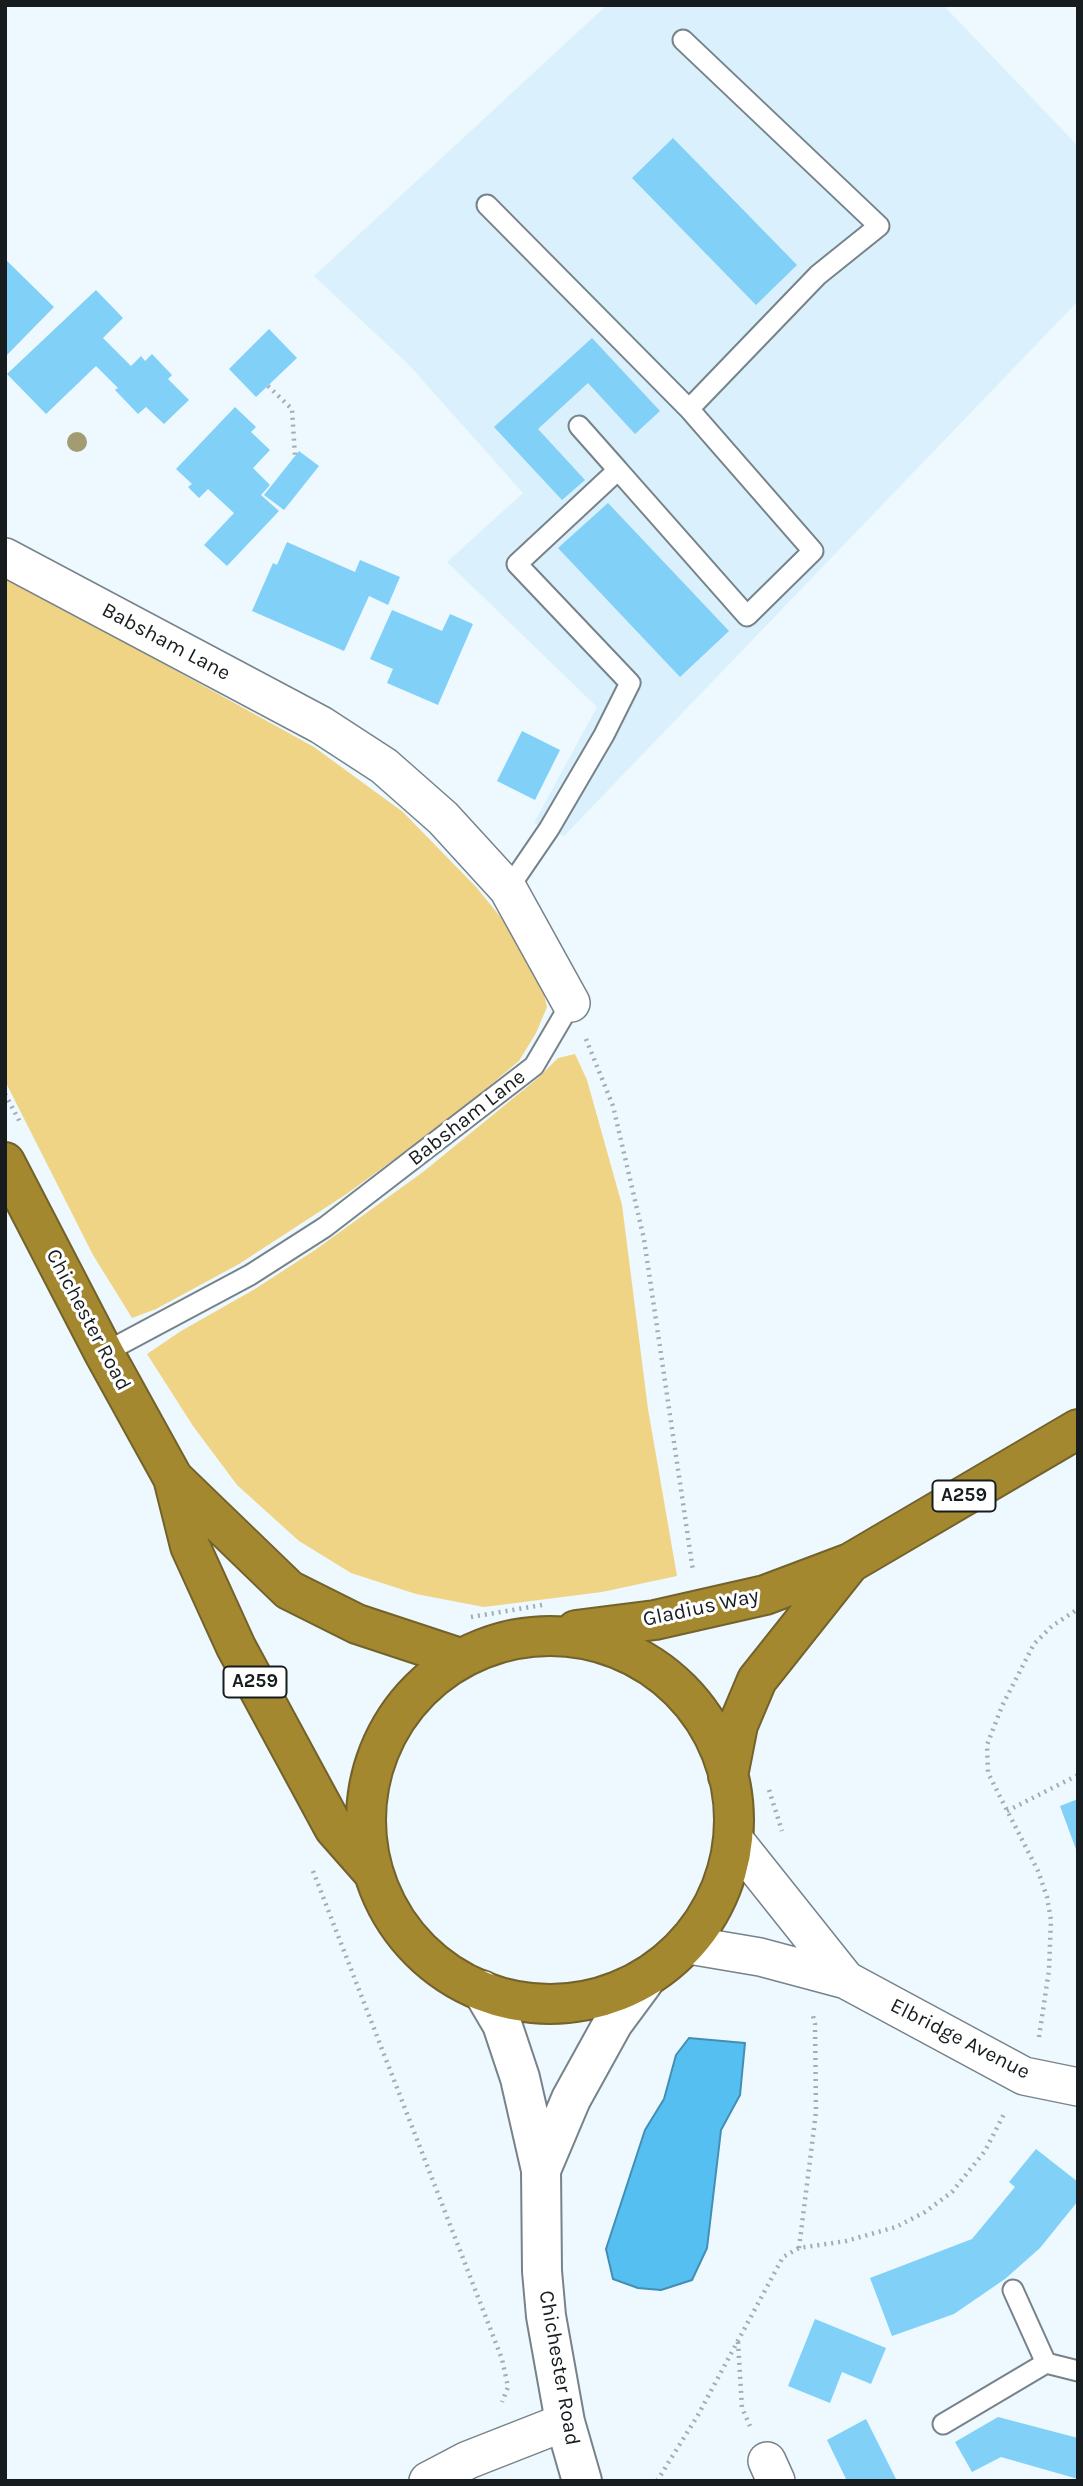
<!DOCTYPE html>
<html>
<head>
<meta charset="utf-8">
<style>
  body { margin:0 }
  #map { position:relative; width:1083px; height:2486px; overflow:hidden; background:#edf8ff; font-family:Karla,sans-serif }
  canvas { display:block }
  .frame { position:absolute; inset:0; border:7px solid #171c1f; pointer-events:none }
</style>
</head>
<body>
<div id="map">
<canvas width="1083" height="2486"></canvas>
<div class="frame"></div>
</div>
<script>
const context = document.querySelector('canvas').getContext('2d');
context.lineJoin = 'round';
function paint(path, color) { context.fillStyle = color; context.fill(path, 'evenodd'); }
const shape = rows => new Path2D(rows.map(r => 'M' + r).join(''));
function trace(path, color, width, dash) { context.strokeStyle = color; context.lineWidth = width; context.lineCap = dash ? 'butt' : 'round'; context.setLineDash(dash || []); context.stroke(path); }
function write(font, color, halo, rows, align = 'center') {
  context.font = font + ' Karla,sans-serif'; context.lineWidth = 6; context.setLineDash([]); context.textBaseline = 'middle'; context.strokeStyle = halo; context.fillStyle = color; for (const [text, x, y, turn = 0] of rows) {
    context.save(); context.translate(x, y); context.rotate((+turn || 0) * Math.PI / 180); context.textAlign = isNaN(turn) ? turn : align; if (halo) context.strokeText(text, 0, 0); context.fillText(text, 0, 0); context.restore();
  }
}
paint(shape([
  [607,5,943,5,1078,146,1078,301,564,836,534,823,597,707,447,562,523,493,409,365,314,276]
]), '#daf0fc');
paint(shape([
  [5,576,314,747,403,812,476,887,512,931,541,982,547,1007,536,1033,519,1061,450,1119,345,1195,239,1264,156,1309,132,1318,93,1255,5,1081],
  [575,1054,587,1080,622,1205,648,1409,677,1576,602,1592,484,1607,416,1594,351,1573,299,1541,237,1485,193,1426,147,1354,181,1331,255,1289,315,1250,423,1172,538,1078,558,1058]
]), '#f0d485');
const water = shape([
  [689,2038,745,2043,740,2095,721,2130,707,2248,692,2280,661,2290,638,2288,613,2279,606,2249,645,2130,664,2099,676,2055,689,2038]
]);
paint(water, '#56bff2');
trace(water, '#438eb3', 2);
paint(shape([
  [673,138,797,265,756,305,632,178],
  [5,259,54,307,5,357],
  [96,290,123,318,103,338,131,366,141,356,145,361,152,354,172,375,168,379,189,400,164,424,146,407,138,414,115,390,118,388,96,366,46,414,7,374],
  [269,329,297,358,256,397,229,369],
  [592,338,660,411,635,434,588,383,538,429,585,480,562,500,494,427],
  [235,407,256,427,251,432,270,450,253,468,270,485,261,495,279,511,227,566,204,545,234,513,208,489,199,498,188,487,192,484,176,469],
  [299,451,319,466,284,510,264,495],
  [608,503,729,631,680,677,558,548],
  [287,542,355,572,360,560,400,577,388,605,369,596,344,651,252,611,273,563,277,565],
  [392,610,442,631,450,614,473,624,438,705,387,683,393,669,370,659],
  [522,731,560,750,535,800,497,781],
  [1078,1799,1078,1852,1077,1852,1060,1806],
  [1036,2149,1078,2182,1078,2201,1040,2248,1005,2279,954,2314,892,2336,870,2278,972,2239,1015,2187,1009,2182],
  [815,2319,886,2348,871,2384,842,2372,830,2403,788,2386],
  [998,2417,1078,2438,1078,2479,1001,2457,972,2472,955,2442],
  [866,2419,897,2481,847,2481,827,2440]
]), '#81d0f8');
const lane = shape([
  [487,205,689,409],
  [579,426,618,470],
  [508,889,549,829,604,735,630,683,517,564,618,470,747,616,813,551,689,409,818,275,879,226,683,40],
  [104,1353,250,1275,325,1227,534,1066,571,1003],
  [1013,2290,1046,2363,1078,2371],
  [943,2424,1046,2363]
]);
const street = shape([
  [5,557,321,725,384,766,443,818,508,889,571,1003],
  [736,1842,846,1980],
  [689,1945,760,1957,846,1980,1024,2076,1078,2087],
  [767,2461,776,2481],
  [428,2481,468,2460,565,2422]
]);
const secondary = shape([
  [482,1990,502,2024,520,2078,541,2170,542,2271,546,2316,565,2422,582,2481],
  [541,2170,571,2099,613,2023,644,1981]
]);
const highway = shape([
  [5,1162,104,1353,173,1478,190,1546,236,1647,334,1828,371,1870],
  [173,1478,289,1590,357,1624,457,1657],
  [576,1630,655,1620,765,1595,850,1563,1078,1429],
  '366 1820a184 184 0 1 1 368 0a184 184 0 1 1-368 0Z',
  [728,1776,738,1725,757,1680,850,1563]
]);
trace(lane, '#77838a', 23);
trace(street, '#77838a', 40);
trace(secondary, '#77838a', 42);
trace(highway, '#73622a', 42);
trace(shape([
  [268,386,292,409,295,457],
  [586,1039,613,1106,644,1239,693,1571],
  [5,1094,21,1124],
  [471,1617,542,1605],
  [769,1790,782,1831],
  [1007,1811,1078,1775],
  [313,1871,502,2359,508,2387,502,2402],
  [1039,2037,1049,1970,1051,1920,1047,1897,1038,1871,988,1773,987,1745,1002,1706,1034,1644,1052,1626,1078,1609],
  [799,2248,816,2112,815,2024,812,2012],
  [738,2342,742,2408,750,2426],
  [657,2481,698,2415,783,2257,799,2248,846,2241,896,2227,925,2212,952,2192,985,2151,1005,2112]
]), '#a3acb2', 4.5, [2, 5]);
trace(lane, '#fff', 19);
trace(street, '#fff', 37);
trace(secondary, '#fff', 38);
trace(highway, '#a48830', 38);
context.fillStyle = '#a39c73';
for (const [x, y] of [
  [77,442]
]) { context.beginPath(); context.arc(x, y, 10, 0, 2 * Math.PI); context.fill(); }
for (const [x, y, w] of [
  [964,1496,63],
  [255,1682,63]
]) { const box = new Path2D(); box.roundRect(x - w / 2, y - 15.5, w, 31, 5); context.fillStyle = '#fff'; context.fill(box); trace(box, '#171c1f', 2); }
write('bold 19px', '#171c1f', null, [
  ["A259",964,1496],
  ["A259",255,1682]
]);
write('21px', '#171c1f', '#fff', [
  ["Babsham Lane",166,642,28],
  ["Babsham Lane",467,1118,-38],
  ["Chichester Road",88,1320,62],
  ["Gladius Way",701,1608,-12],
  ["Elbridge Avenue",960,2039,27],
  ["Chichester Road",559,2368,80]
]);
</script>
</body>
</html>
